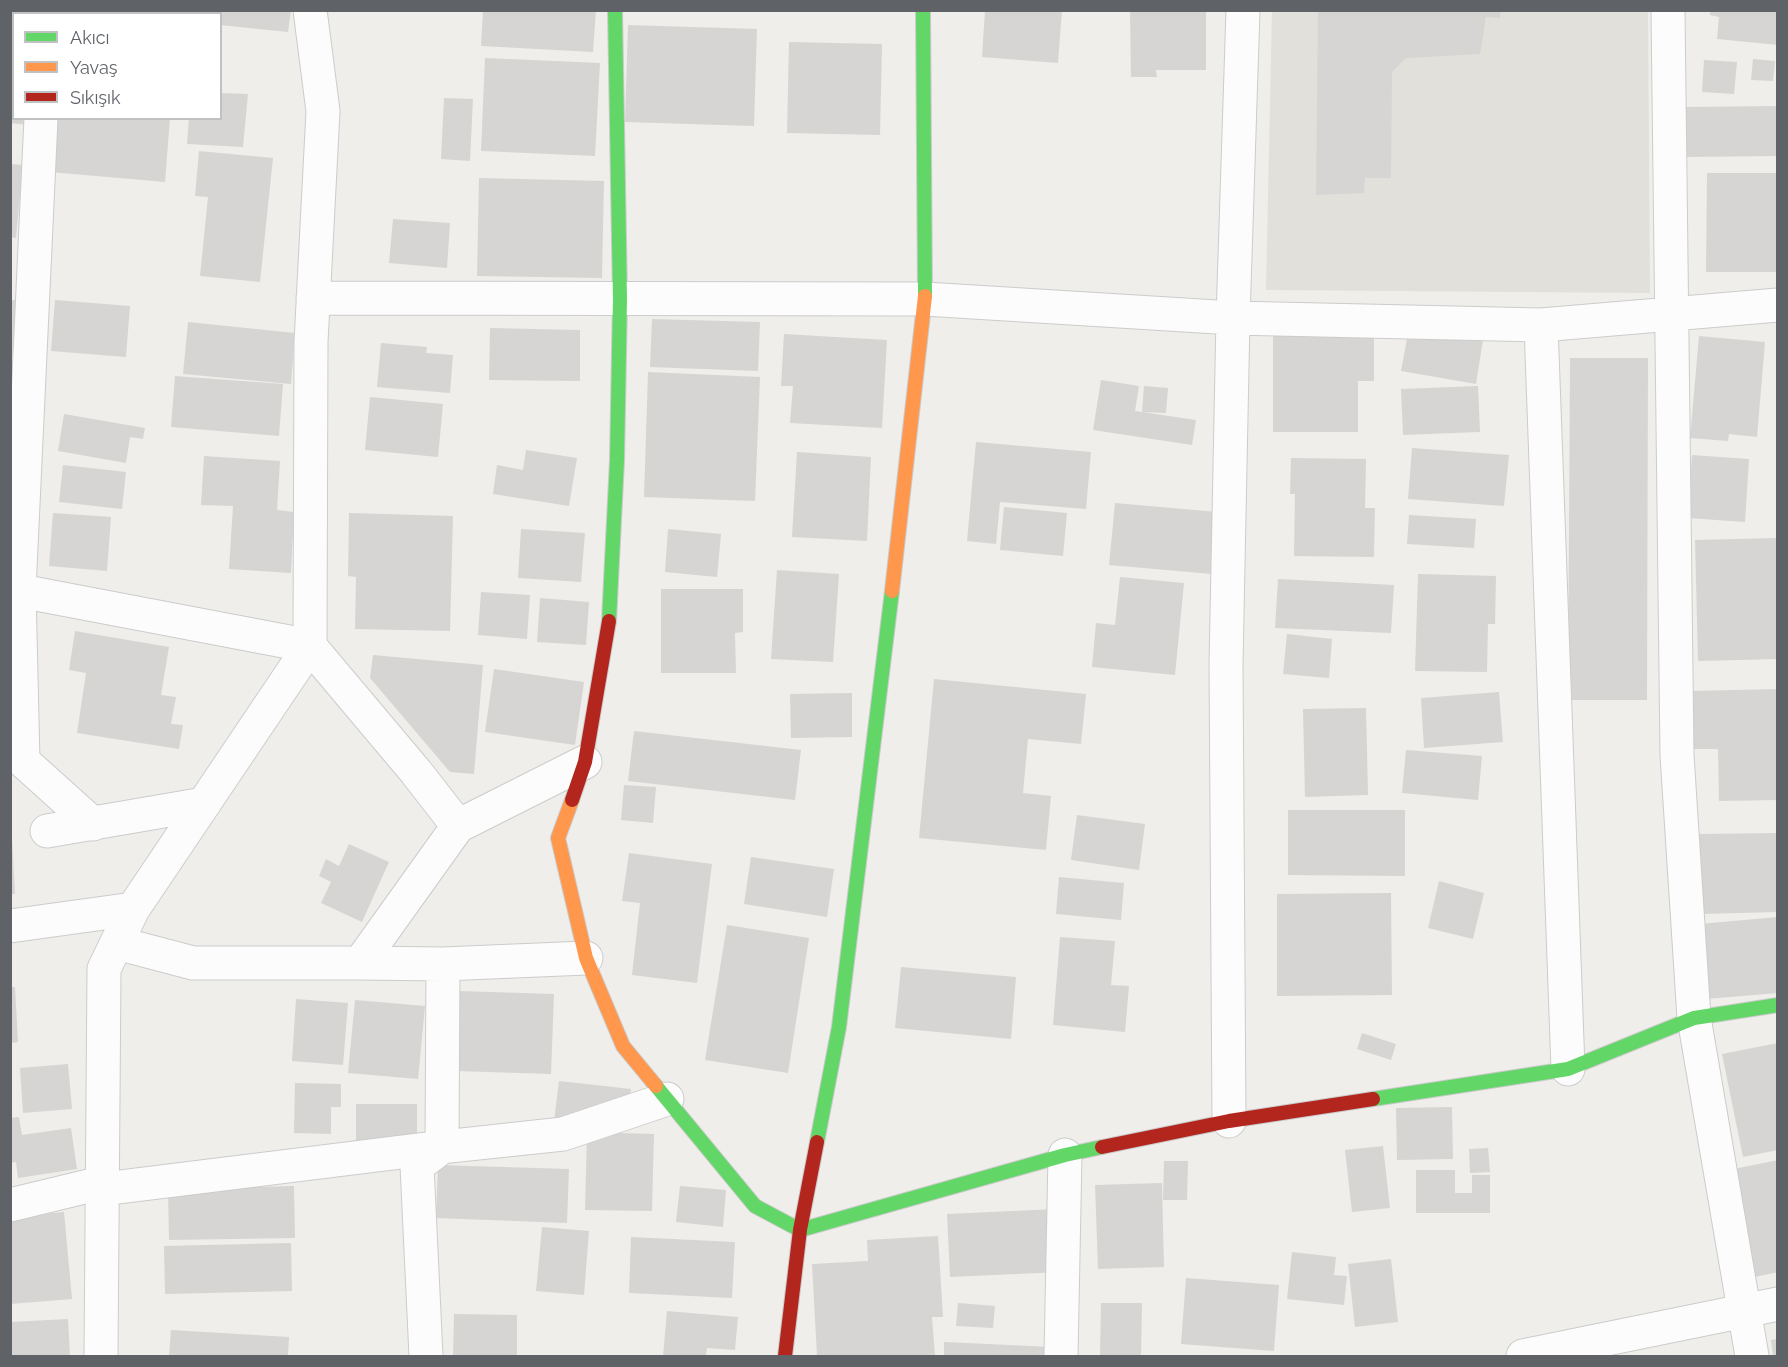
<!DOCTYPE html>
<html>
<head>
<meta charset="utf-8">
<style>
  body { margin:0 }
  #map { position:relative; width:1788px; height:1367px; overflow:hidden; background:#efeeea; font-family:Raleway,sans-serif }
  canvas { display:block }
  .frame { position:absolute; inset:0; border:12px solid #5f6368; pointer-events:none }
  .legend { position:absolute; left:12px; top:12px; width:210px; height:108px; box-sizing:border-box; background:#fff; border:2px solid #bfc1c3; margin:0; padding:8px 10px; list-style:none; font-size:18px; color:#5f6368 }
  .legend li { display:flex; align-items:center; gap:12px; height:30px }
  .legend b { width:30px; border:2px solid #bfc1c3 }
</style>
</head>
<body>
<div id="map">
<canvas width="1788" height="1367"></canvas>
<div class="frame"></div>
<ul class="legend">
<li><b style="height:8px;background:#63d668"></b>Akıcı</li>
<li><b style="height:8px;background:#ff974d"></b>Yavaş</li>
<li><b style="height:8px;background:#b3261e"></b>Sıkışık</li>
</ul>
</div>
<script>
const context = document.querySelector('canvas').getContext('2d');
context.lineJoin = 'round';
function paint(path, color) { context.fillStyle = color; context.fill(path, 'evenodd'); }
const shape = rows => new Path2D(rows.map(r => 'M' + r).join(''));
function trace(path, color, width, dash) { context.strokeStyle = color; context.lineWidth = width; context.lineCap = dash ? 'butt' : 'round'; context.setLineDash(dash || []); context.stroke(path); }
paint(shape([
  [1272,11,1648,11,1650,293,1266,290]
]), '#e2e0da');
paint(shape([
  [187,10,291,10,288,32,220,25,220,14,187,14],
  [483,10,596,10,593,52,481,46],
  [985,10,1062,10,1058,63,982,57],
  [1130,10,1206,10,1206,70,1156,70,1157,77,1131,77],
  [1318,10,1501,10,1500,18,1486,17,1480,54,1406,58,1392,72,1391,178,1365,178,1364,193,1316,195],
  [1710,10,1778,10,1778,45,1717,39,1719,17,1710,15],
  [628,25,757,29,754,126,625,122],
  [789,42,882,44,880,135,787,133],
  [10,54,14,55,14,118,28,118,28,125,10,123],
  [485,58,600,63,595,156,481,151],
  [1753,59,1775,61,1773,81,1751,80],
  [1704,60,1737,62,1734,94,1702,92],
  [220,93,248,94,243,147,187,144,189,118,220,118],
  [444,98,473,99,470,161,441,159],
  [1778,106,1778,156,1685,157,1684,107],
  [54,118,170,118,165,182,50,172],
  [199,151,273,158,260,282,200,276,208,197,195,196],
  [10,164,23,165,16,238,10,237],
  [1707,173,1778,173,1778,272,1706,272],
  [479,178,604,181,602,278,477,276],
  [393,219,450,223,447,268,389,263],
  [10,300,25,301,19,355,10,354],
  [55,300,130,306,126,357,51,351],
  [652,319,760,322,758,371,650,367],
  [188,322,295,333,291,384,183,374],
  [490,328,580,330,580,381,489,380],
  [1409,328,1483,340,1476,384,1401,371],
  [1273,333,1374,333,1374,381,1358,381,1358,432,1273,432],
  [784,334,887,340,882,428,790,423,793,386,781,386],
  [1699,336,1765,342,1757,437,1729,434,1728,441,1690,438],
  [381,343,427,347,426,353,453,355,450,393,377,387],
  [1570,358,1648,358,1647,700,1568,700],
  [648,372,760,377,755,501,644,497],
  [175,376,283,384,279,436,171,427],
  [1101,380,1139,386,1135,411,1196,420,1192,445,1093,430],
  [1144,386,1168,388,1166,413,1142,412],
  [1478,386,1480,432,1403,435,1401,389],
  [370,397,443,404,438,457,365,450],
  [64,414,145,428,143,439,130,437,126,463,58,451],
  [976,442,1091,452,1086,509,1000,502,996,544,967,541],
  [1412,448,1509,455,1504,506,1408,499],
  [526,450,577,458,569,506,493,494,497,465,523,470],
  [797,452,871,457,867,541,792,537],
  [1692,455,1749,459,1745,522,1688,518],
  [204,456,280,461,277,510,294,512,291,573,229,569,233,506,201,505],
  [1291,458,1366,459,1365,508,1375,508,1374,557,1294,556,1295,494,1290,494],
  [63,465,126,472,122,509,59,502],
  [1115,503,1217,512,1212,574,1109,565],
  [1004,507,1067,513,1063,556,1000,550],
  [53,513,111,517,107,571,49,566],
  [349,513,453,516,450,631,355,629,356,577,348,576],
  [1409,515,1476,519,1474,548,1407,544],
  [521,529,585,533,581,582,518,578],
  [668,529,721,534,717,577,665,572],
  [1778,538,1778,659,1698,661,1695,540],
  [777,570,839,574,833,662,771,659],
  [1418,574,1496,576,1495,624,1488,624,1487,672,1415,671],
  [1120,577,1184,583,1175,675,1092,667,1096,623,1115,625],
  [1278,579,1394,585,1391,633,1275,628],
  [661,589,743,589,743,632,735,633,736,673,661,673],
  [481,592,530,595,527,639,478,635],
  [540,598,589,602,586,645,537,642],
  [75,631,169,647,161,695,176,697,171,724,183,725,179,749,77,733,86,673,69,670],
  [1287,634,1332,639,1329,678,1283,674],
  [373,655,483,665,474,774,450,772,370,678],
  [494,669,584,682,575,745,485,732],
  [934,679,1086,694,1081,744,1028,739,1023,793,1051,796,1046,850,919,838],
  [1778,689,1778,800,1719,801,1718,749,1692,749,1691,691],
  [1499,692,1503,742,1424,748,1421,698],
  [852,693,852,737,791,738,790,694],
  [1366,708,1368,795,1305,797,1303,709],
  [634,731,801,750,795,800,628,781],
  [1406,750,1482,756,1478,800,1402,793],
  [624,785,656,787,653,823,621,820],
  [1288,810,1405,810,1405,876,1288,875],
  [1077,815,1145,824,1139,870,1071,860],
  [1778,833,1778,912,1701,914,1699,834],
  [10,838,12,838,15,894,10,894],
  [349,844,389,862,362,922,321,903,331,882,319,876,326,859,339,866],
  [629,853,712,864,697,983,632,975,640,903,622,901],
  [751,857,834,869,827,917,744,904],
  [1059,877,1124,883,1121,920,1056,914],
  [1439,881,1484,893,1473,939,1428,928],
  [1391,893,1392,995,1277,996,1277,894],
  [1778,917,1778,993,1706,999,1699,924],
  [727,925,809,938,788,1073,705,1060],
  [1060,937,1115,941,1111,985,1129,986,1125,1032,1053,1025],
  [901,967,1016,977,1011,1039,895,1028],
  [10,987,15,987,18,1042,10,1043],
  [459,991,554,994,551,1074,456,1071],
  [296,999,348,1003,343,1065,292,1061],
  [355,1000,425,1006,418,1079,348,1073],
  [1362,1033,1396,1044,1391,1060,1357,1049],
  [1778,1043,1778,1150,1743,1157,1722,1054],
  [68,1064,72,1109,23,1113,20,1068],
  [559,1081,631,1089,629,1105,554,1121],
  [295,1083,341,1084,341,1107,331,1107,331,1134,294,1133],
  [356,1104,417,1104,417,1140,356,1140],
  [1452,1107,1453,1159,1397,1160,1396,1108],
  [19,1117,22,1135,71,1128,77,1169,18,1178,16,1162,10,1163,10,1118],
  [587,1132,654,1134,652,1211,585,1210],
  [1383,1146,1390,1208,1352,1212,1345,1150],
  [1488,1148,1490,1172,1470,1173,1469,1149],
  [1778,1160,1778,1272,1755,1277,1734,1169],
  [1164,1161,1188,1161,1187,1200,1163,1200],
  [438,1165,569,1169,567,1223,436,1218],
  [1416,1170,1455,1170,1455,1193,1472,1193,1472,1175,1490,1175,1490,1213,1416,1213],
  [1162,1183,1164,1267,1098,1269,1095,1185],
  [294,1186,295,1238,169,1240,168,1189],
  [680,1186,726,1190,723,1227,676,1222],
  [1057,1209,1060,1272,950,1277,947,1214],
  [64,1212,72,1299,10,1304,10,1217],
  [542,1227,589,1231,584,1295,536,1291],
  [938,1236,943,1317,932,1317,935,1356,817,1356,812,1264,868,1261,867,1240],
  [631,1237,735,1242,732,1298,629,1293],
  [291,1243,292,1291,165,1294,164,1246],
  [1292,1252,1336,1257,1334,1275,1347,1276,1344,1305,1287,1299],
  [1391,1259,1398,1322,1355,1327,1348,1264],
  [1186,1278,1279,1285,1274,1351,1181,1344],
  [958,1303,995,1306,993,1328,956,1326],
  [1101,1303,1142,1303,1141,1356,1100,1356],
  [667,1311,738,1317,735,1350,707,1348,706,1356,663,1356],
  [454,1314,517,1315,517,1356,453,1356],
  [68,1319,70,1356,10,1356,10,1322],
  [171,1330,289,1337,288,1356,169,1356],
  [1778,1339,1778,1356,1773,1356,1771,1340],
  [944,1342,1053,1347,1053,1356,944,1356]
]), '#d6d5d3');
const street = shape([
  [1668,10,1677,755,1694,1018,1752,1356],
  [52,14,52,10],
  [41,118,19,590,23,761,93,824],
  [313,298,925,299,1233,318,1541,325,1778,305],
  [1541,325,1568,1069],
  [10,589,310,646,416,772,458,826,585,762],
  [47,831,204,804],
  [10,926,133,909],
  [117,943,193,963,360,963,458,826],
  [360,963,443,964,586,958],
  [1229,1121,1226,664,1233,318,1243,10],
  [103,1189,442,1147,563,1134,667,1099],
  [10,1205,101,1183],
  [101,1356,104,969,133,909,310,646,311,342,323,111,310,10],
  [426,1356,417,1166,442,1147,443,964],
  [1061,1356,1065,1155],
  [1523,1356,1778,1304]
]);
const fast = shape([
  [923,10,925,296],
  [609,621,617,460,620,299,615,10],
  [656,1086,755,1206,800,1230,1065,1155,1102,1147],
  [1373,1099,1568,1069,1694,1018,1778,1005],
  [817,1142,839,1027,892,591]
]);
const slow = shape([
  [892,591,925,296],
  [572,800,558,838,586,958,623,1046,656,1086]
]);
const jam = shape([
  [572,800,585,762,609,621],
  [1102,1147,1229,1121,1373,1099],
  [785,1356,800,1230,817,1142]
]);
trace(street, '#cbcccc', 35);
trace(fast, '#cacacb', 16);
trace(slow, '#cacacb', 16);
trace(jam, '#cacacb', 16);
trace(street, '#fdfcfc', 33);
trace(fast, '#63d668', 14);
trace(slow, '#ff974d', 14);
trace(jam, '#b3261e', 14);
</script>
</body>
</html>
